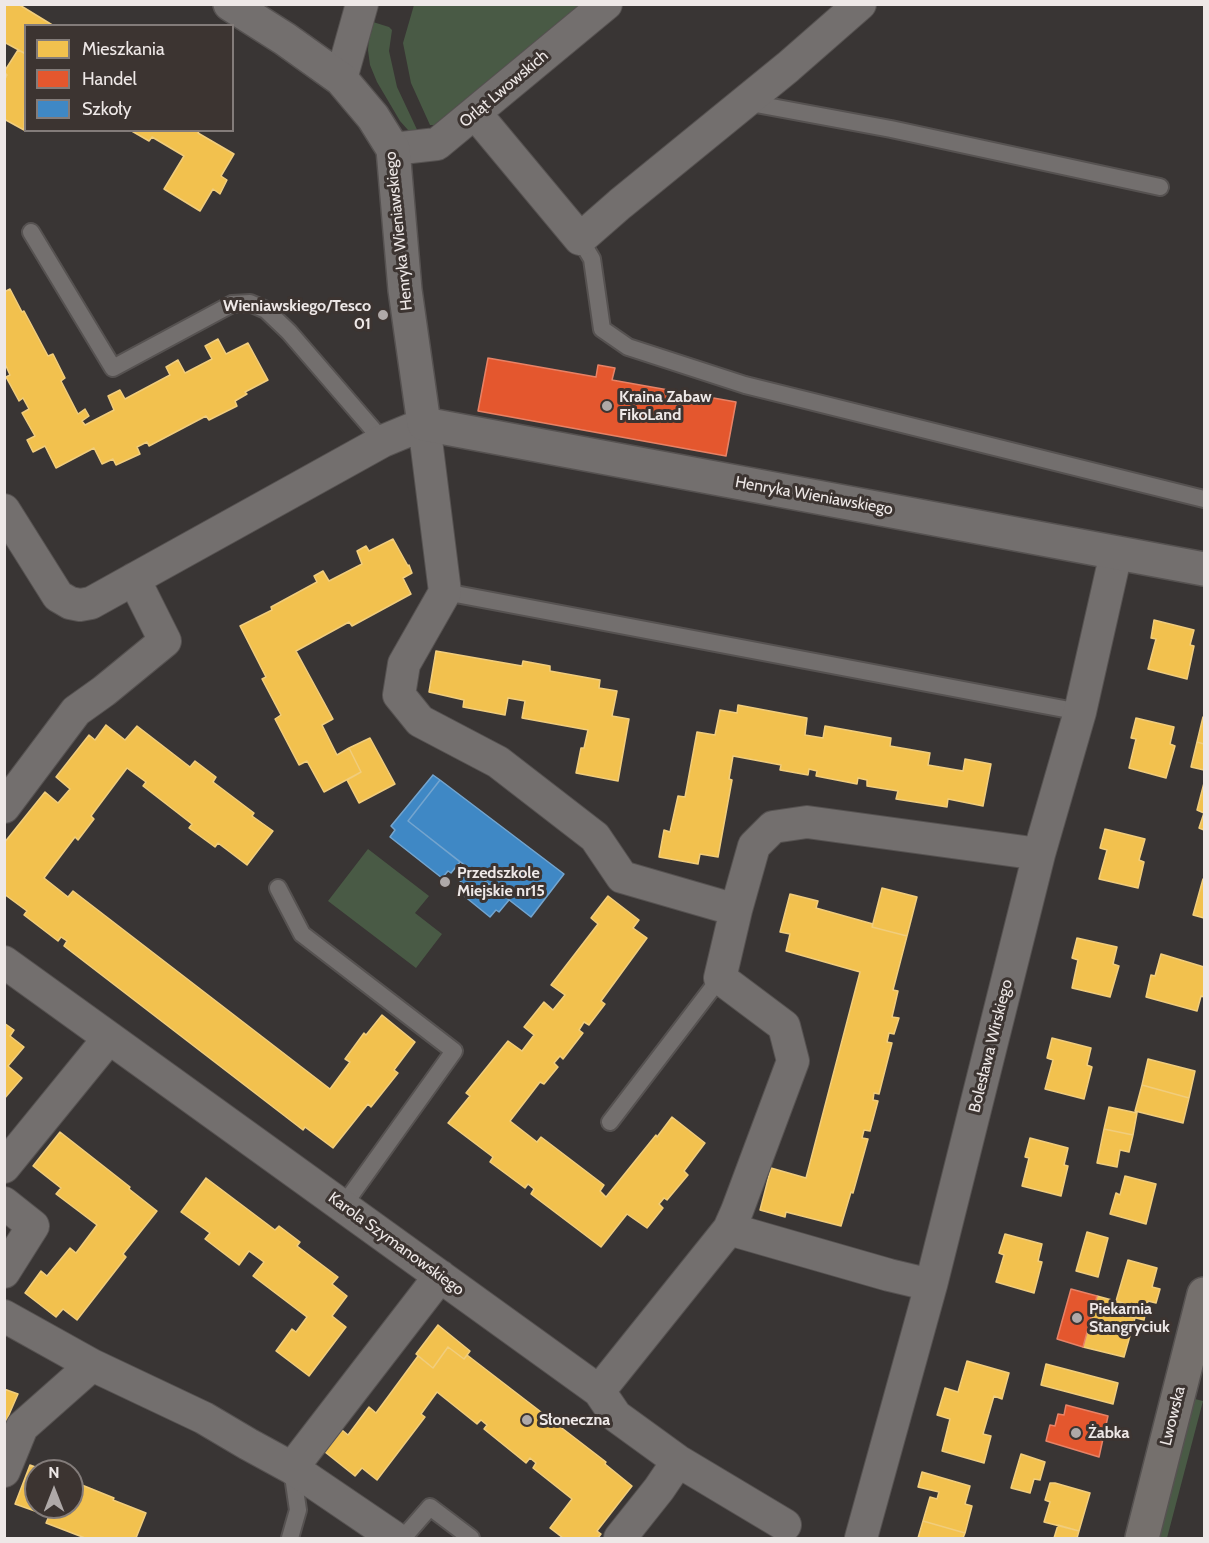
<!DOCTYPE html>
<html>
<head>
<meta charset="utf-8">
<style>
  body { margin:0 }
  #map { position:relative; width:1209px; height:1543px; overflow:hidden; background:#393534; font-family:Cabin,sans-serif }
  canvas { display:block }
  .frame { position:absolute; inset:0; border:6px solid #eee8e7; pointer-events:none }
  .legend { position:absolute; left:24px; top:24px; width:210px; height:108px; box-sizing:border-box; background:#3c3431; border:2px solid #837c7a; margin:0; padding:8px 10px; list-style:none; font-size:18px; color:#eee8e7 }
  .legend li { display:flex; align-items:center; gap:12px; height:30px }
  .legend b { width:30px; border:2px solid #837c7a }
  .north { position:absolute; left:24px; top:1459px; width:60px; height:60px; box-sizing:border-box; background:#3c3431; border:2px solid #837c7a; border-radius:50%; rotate:0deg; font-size:16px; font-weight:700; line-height:24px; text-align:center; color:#eee8e7 }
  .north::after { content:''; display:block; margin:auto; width:21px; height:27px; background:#afa9a8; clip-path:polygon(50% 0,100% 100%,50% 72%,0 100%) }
</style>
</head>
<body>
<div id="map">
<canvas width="1209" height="1543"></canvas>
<div class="frame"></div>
<ul class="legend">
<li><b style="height:16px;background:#f2c14e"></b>Mieszkania</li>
<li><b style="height:16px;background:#e4572e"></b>Handel</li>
<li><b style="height:16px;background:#3f88c5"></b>Szkoły</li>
</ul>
<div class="north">N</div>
</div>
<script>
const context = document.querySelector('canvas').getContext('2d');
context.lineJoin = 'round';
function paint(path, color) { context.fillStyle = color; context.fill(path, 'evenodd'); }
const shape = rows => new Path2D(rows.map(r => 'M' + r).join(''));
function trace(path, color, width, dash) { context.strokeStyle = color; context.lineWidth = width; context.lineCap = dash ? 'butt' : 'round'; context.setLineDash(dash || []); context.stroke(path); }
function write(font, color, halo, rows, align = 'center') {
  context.font = font + ' Cabin,sans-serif'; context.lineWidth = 6; context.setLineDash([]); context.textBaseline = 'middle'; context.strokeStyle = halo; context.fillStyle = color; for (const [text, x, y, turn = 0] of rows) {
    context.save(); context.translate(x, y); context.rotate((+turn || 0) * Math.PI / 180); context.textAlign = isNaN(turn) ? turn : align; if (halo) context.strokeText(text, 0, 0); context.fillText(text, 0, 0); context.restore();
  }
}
paint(shape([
  [414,5,414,4,579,5,434,125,430,125,411,83,403,43],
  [373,22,389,27,392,30,389,51,397,87,420,136,414,135,408,130,400,121,377,82,370,65,368,50,369,36],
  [368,849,429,896,415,913,442,934,416,968,328,901],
  [1195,1399,1203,1401,1167,1538,1159,1538]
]), '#495a45');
const homes = shape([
  [5,4,18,4,54,26,26,26,26,54,4,42,5,4],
  [18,50,26,54,24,130,4,119,4,81,7,75,4,72,18,50],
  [130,130,200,130,198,133,234,154,221,176,227,180,220,194,213,189,200,211,164,189,184,156,152,137,149,141,130,130],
  [10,289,22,312,24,311,48,356,53,354,65,378,61,381,78,414,85,409,89,416,82,421,85,425,114,410,108,396,120,390,125,399,170,375,166,367,178,360,185,373,212,359,205,346,218,339,226,354,248,343,268,380,245,392,247,394,235,401,237,406,209,420,206,416,149,446,147,442,137,447,140,454,116,465,113,459,102,464,94,448,56,468,45,446,33,452,27,440,35,436,22,413,29,409,23,398,19,401,6,377,10,375,6,366,4,366,4,292,10,289],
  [393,539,408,566,409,565,412,573,403,578,411,594,352,626,349,622,296,651,333,719,322,725,337,755,349,748,361,772,324,792,307,761,299,765,275,719,281,715,262,679,266,677,240,626,272,610,271,607,317,582,314,576,323,571,329,581,362,564,357,551,366,546,369,551,393,539],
  [1154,620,1194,630,1190,645,1194,646,1187,679,1148,669,1156,639,1151,638,1154,620],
  [436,651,522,666,523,661,550,666,550,671,600,680,599,688,617,691,612,716,629,719,618,781,576,773,581,748,584,748,588,730,522,718,525,701,508,698,505,715,463,707,464,700,429,692,436,651],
  [738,705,807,718,805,735,823,738,825,726,891,738,890,746,930,753,928,765,963,771,965,759,991,764,983,806,948,799,947,807,896,799,898,791,867,786,867,780,858,778,857,784,816,776,817,771,809,769,808,775,780,770,781,765,733,756,729,779,732,780,718,857,700,854,698,864,659,857,664,830,670,832,678,796,685,797,697,732,715,735,720,710,737,713,738,705],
  [1203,717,1204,717,1204,744,1197,742,1203,717],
  [1136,718,1174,727,1170,744,1175,746,1166,778,1129,768,1136,739,1131,738,1136,718],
  [106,725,125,740,137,726,190,767,195,761,216,777,213,782,254,813,252,816,273,831,247,865,218,843,215,847,189,828,192,824,143,786,146,782,127,768,91,816,94,819,78,840,75,837,44,878,68,897,73,891,330,1089,350,1062,345,1059,364,1033,366,1035,382,1015,415,1042,394,1070,398,1073,371,1107,368,1104,333,1148,305,1127,303,1130,64,946,67,941,61,937,58,941,24,915,27,911,4,894,4,843,45,792,58,803,70,789,56,777,89,735,95,740,106,725],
  [370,738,395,784,359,803,347,780,361,772,349,748,370,738],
  [1197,742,1204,744,1204,770,1191,767,1197,742],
  [1204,783,1204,830,1199,828,1204,813,1197,810,1204,783],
  [1105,829,1145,839,1139,860,1144,862,1138,888,1099,879,1107,850,1100,848,1105,829],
  [1203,879,1204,879,1204,918,1193,915,1203,879],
  [882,888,917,897,907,936,872,927,882,888],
  [790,894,818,901,816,908,873,924,872,927,907,936,893,990,898,991,892,1017,899,1018,894,1034,889,1033,887,1042,892,1043,879,1094,874,1093,873,1100,878,1101,870,1131,864,1130,862,1138,868,1139,853,1193,851,1192,841,1226,786,1212,785,1217,760,1210,771,1168,806,1178,860,972,786,951,790,934,780,932,790,894],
  [608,896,639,920,633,928,647,938,601,1001,605,1004,589,1025,584,1022,579,1030,583,1033,563,1059,560,1056,554,1063,558,1067,544,1084,540,1082,510,1121,537,1142,541,1137,604,1185,600,1191,606,1197,656,1135,657,1137,672,1117,705,1143,684,1171,688,1175,667,1200,664,1198,659,1204,663,1208,647,1228,627,1214,601,1247,531,1194,534,1189,528,1184,525,1188,490,1162,493,1157,448,1123,470,1096,466,1093,508,1041,522,1051,534,1035,524,1027,544,1002,553,1010,565,995,551,985,598,924,591,918,608,896],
  [1077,938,1117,947,1113,964,1119,966,1110,997,1072,988,1078,960,1072,958,1077,938],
  [1161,954,1204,967,1204,997,1201,996,1197,1011,1146,997,1151,975,1155,976,1161,954],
  [4,1023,14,1030,10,1036,24,1047,8,1066,22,1078,4,1099,4,1023],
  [1052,1038,1091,1048,1087,1065,1092,1067,1084,1099,1045,1089,1053,1060,1047,1058,1052,1038],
  [1148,1059,1195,1071,1189,1098,1142,1085,1148,1059],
  [1142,1085,1189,1098,1183,1123,1135,1111,1142,1085],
  [1109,1107,1137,1113,1133,1135,1104,1129,1109,1107],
  [1104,1129,1133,1135,1129,1152,1120,1150,1117,1167,1097,1163,1104,1129],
  [60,1132,130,1187,129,1189,157,1211,123,1254,126,1257,77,1320,63,1309,56,1317,25,1293,41,1271,47,1276,70,1248,76,1253,97,1225,56,1194,61,1188,33,1166,60,1132],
  [1030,1138,1068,1148,1064,1165,1068,1166,1061,1196,1022,1186,1029,1158,1025,1157,1030,1138],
  [1125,1176,1156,1184,1146,1224,1110,1214,1116,1193,1120,1195,1125,1176],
  [206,1178,275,1230,279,1226,300,1242,297,1246,338,1277,332,1284,347,1296,332,1316,346,1327,309,1376,276,1351,292,1329,296,1332,307,1317,253,1276,264,1262,249,1251,239,1265,205,1239,210,1233,181,1212,206,1178],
  [1087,1232,1108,1238,1098,1277,1076,1271,1087,1232],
  [1005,1234,1042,1244,1038,1261,1042,1262,1034,1293,996,1282,1004,1255,999,1253,1005,1234],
  [1128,1260,1157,1268,1152,1287,1160,1289,1156,1303,1148,1301,1144,1320,1120,1314,1123,1303,1116,1301,1128,1260],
  [1097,1296,1123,1303,1120,1314,1135,1318,1124,1357,1083,1347,1097,1296],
  [438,1325,470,1351,464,1359,448,1347,433,1368,416,1354,438,1325],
  [448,1347,464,1359,467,1355,606,1462,605,1464,632,1486,597,1531,601,1534,598,1538,563,1538,550,1528,572,1499,533,1468,536,1463,530,1458,526,1463,484,1429,487,1425,481,1420,477,1424,437,1392,421,1414,425,1417,377,1480,362,1468,355,1476,325,1452,342,1430,348,1435,369,1407,376,1413,418,1356,433,1368,448,1347],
  [967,1361,1009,1373,1002,1399,994,1396,983,1434,991,1436,984,1463,942,1451,950,1419,937,1415,945,1388,958,1392,967,1361],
  [1046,1364,1118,1383,1113,1404,1041,1385,1046,1364],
  [4,1389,18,1394,4,1426,4,1389],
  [1021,1454,1045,1462,1040,1480,1034,1479,1030,1493,1011,1488,1021,1454],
  [30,1465,46,1471,36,1471,36,1507,72,1507,72,1481,114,1498,113,1500,146,1513,136,1538,85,1538,46,1523,49,1516,15,1504,30,1465],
  [922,1472,970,1486,965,1504,972,1506,965,1533,923,1521,930,1497,937,1499,939,1492,918,1487,922,1472],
  [1050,1483,1055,1483,1090,1493,1079,1531,1044,1522,1050,1502,1045,1500,1050,1483],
  [923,1521,965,1533,963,1538,918,1538,923,1521],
  [1058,1525,1079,1531,1077,1538,1054,1538,1058,1525]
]);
paint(homes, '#f2c14e');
trace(homes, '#f1cd7c', 1.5);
const shops = shape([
  [488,358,596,377,598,365,615,368,612,380,736,402,726,456,478,411,488,358],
  [1071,1289,1097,1296,1083,1347,1057,1339,1071,1289],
  [1066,1405,1108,1416,1099,1457,1046,1441,1050,1425,1055,1426,1058,1414,1064,1415,1066,1405]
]);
paint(shops, '#e4572e');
trace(shops, '#e78266', 1.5);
const schools = shape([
  [433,775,440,780,408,821,460,862,451,873,448,871,442,878,390,837,395,830,391,826,433,775],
  [440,780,564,874,531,917,408,821,440,780],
  [470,869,509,900,499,912,496,910,490,917,458,891,464,884,460,881,470,869]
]);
paint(schools, '#3f88c5');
trace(schools, '#74a5cf', 1.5);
const service = shape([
  [745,102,891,129,1160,187],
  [31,232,113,368,232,304,250,303,266,310,289,332,383,441],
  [580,239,592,259,602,329,628,347,745,385,1204,499],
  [445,592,1080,712],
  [278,888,302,934,454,1051,343,1206],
  [610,1122,720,978],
  [290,1538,298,1510,292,1469],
  [403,1538,430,1507,471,1538]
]);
const minor = shape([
  [341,79,362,4],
  [475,113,580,239,620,204,788,67,860,4],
  [393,149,437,144,606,4],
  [4,510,58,596,70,603,80,605,91,603,383,441,424,424,445,592,404,664,399,695,420,721,498,762,595,837,622,877,736,910,720,978,784,1026,793,1061,737,1211,729,1229,599,1391],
  [4,807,76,711,104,691,165,641,134,579],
  [736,910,754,846,773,827,807,822,1039,854],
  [4,962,599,1391,616,1416,678,1461,785,1525],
  [4,1167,109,1038],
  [4,1203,33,1226,4,1272],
  [729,1229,889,1275,931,1285],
  [4,1316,92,1365,204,1418,248,1444,292,1468,395,1538],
  [292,1468,440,1276],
  [4,1471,22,1427,92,1365],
  [620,1538,659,1489,678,1461],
  [861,1538,931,1285,1039,854,1080,712,1116,553]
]);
const tertiary = shape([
  [230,4,285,39,341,79,373,117,393,149,405,290,424,424,1204,569]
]);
const secondary = shape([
  [1142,1538,1204,1294]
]);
trace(service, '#565251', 20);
trace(minor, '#565251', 34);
trace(tertiary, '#565251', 36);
trace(secondary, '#565251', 36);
trace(service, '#736f6e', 16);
trace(minor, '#736f6e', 32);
trace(tertiary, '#736f6e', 33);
trace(secondary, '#75706d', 33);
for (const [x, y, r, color] of [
  [383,315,6,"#afa9a8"],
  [607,406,6,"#afa9a8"],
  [445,882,6,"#afa9a8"],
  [1077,1318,6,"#afa9a8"],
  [527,1420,6,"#afa9a8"],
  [1076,1433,6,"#afa9a8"]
]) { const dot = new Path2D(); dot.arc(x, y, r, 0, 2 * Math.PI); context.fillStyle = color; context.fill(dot); trace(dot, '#3c3431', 2); }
write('16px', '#eee8e7', '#3c3431', [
  ["Orląt Lwowskich",504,89,-40],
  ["Henryka Wieniawskiego",399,231,-96],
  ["Henryka Wieniawskiego",814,496,10],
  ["Bolesława Wirskiego",991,1046,-76],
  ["Karola Szymanowskiego",396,1244,36],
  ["Lwowska",1173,1416,-76]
]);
write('bold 16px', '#eee8e7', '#3c3431', [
  ["Wieniawskiego/Tesco",371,306,"right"],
  ["01",371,324,"right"],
  ["Kraina Zabaw",619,397],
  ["FikoLand",619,415],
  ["Przedszkole",457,873],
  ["Miejskie nr15",457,891],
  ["Piekarnia",1089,1309],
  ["Stangryciuk",1089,1327],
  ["Słoneczna",539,1420],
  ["Żabka",1088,1433]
], 'left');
</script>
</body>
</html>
